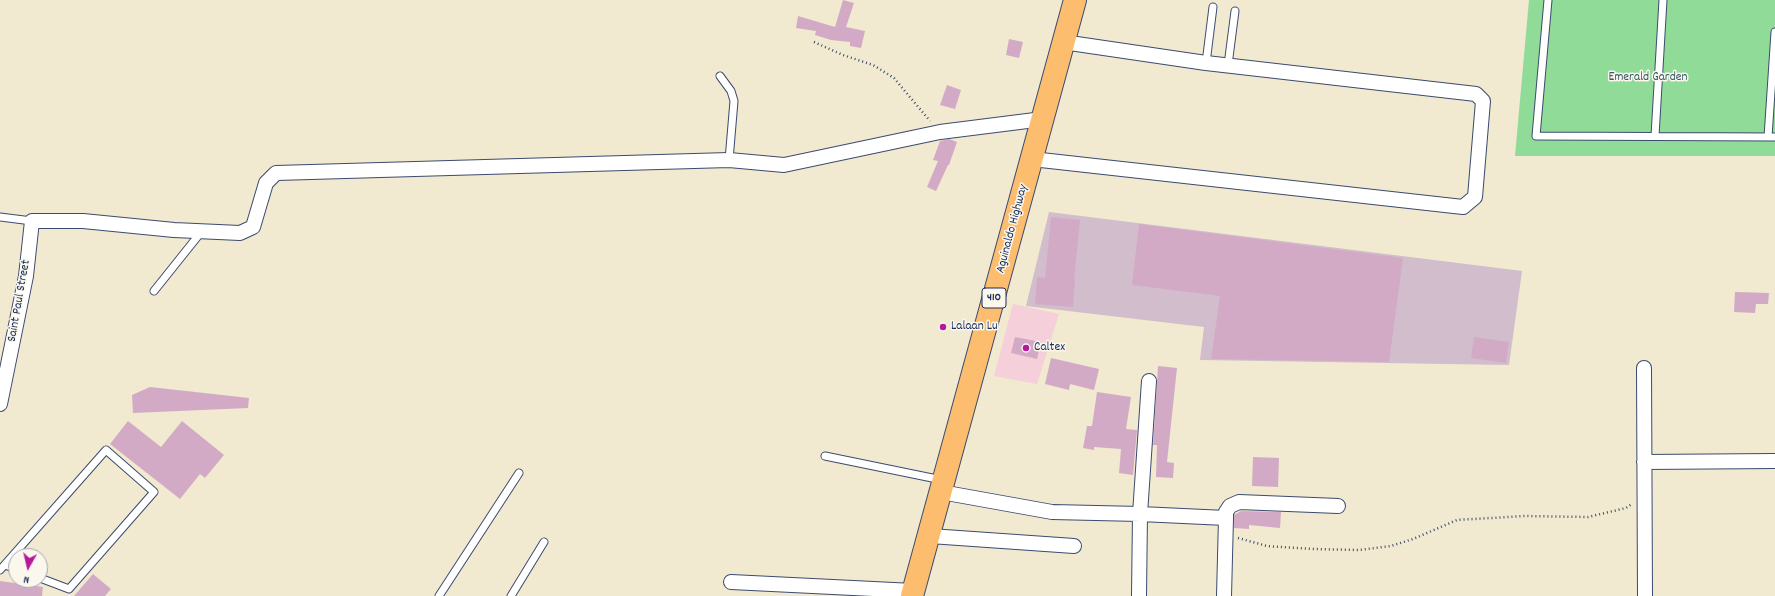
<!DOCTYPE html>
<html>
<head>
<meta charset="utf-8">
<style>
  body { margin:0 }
  #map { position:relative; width:1775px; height:596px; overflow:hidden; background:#f1e9d0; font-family:Dekko,sans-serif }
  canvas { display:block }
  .north { position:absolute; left:8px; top:548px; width:40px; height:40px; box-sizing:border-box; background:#fbf7ec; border:1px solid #a1a7b3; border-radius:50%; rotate:188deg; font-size:11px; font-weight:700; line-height:16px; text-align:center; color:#1b2f5e }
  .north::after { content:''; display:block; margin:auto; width:14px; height:18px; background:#b5179e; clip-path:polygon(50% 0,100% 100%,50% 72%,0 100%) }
</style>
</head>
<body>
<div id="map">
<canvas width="1775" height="596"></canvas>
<div class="north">N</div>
</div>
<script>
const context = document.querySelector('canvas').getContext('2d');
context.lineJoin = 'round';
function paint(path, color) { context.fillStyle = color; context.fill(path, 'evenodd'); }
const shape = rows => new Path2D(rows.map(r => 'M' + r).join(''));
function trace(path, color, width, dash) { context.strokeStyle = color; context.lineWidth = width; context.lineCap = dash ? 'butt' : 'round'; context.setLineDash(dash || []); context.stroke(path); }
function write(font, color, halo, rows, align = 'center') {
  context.font = font + ' Dekko,sans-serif'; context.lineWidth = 3; context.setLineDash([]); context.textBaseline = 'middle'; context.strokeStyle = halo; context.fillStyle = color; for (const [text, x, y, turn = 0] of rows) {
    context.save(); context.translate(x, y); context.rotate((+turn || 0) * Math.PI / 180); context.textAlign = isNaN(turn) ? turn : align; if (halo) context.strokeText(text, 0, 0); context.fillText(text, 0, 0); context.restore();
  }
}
paint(shape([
  [1013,304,1059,314,1037,384,994,376]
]), '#f5cfd9');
paint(shape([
  [1049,212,1522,271,1509,365,1200,360,1204,327,1026,306]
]), '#d1bdcb');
paint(shape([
  [1529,0,1775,0,1775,156,1515,156]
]), '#90db97');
paint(shape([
  [843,0,854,3,846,27,865,31,861,48,850,46,850,42,831,40,815,35,816,31,796,28,798,16,835,27],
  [1009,39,1023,42,1019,58,1006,55],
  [947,85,961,90,955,109,940,105],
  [949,139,957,142,949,165,948,165,936,191,927,187,938,161,933,160,940,141],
  [1051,217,1080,220,1074,280,1075,280,1073,307,1035,304,1037,277,1045,278],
  [1139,224,1403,258,1389,362,1211,359,1220,296,1132,285],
  [1735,292,1769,293,1768,304,1756,304,1755,313,1734,312],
  [1015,337,1041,342,1037,359,1011,353],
  [1474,337,1509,342,1506,363,1471,358],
  [1051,358,1099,369,1094,390,1070,384,1069,390,1045,384],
  [1158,366,1177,368,1167,462,1174,463,1173,478,1156,477,1157,445,1153,445],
  [150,387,249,398,248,408,133,413,132,395],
  [1097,392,1131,397,1126,429,1137,430,1133,475,1119,473,1121,449,1094,447,1094,450,1083,448,1087,426,1092,426],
  [128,421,161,447,182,421,224,455,205,478,200,474,180,499,110,444],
  [1253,457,1279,458,1278,487,1252,486],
  [1241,511,1281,512,1280,528,1249,525,1249,529,1234,528,1234,515],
  [93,574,111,589,105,596,74,596],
  [0,581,43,587,42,596,0,596]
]), '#d3aac6');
const lane = shape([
  [1548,0,1536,136,1775,137],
  [1206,63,1213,7],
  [1228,65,1235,11],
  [720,76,731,91,734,101,729,160],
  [1655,136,1663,0],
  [1768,137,1775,32],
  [0,217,32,221],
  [154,291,202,231],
  [825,456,942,480],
  [5,565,16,569],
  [0,570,106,450,154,492,69,589,40,578],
  [439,596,519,473],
  [511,596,544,542]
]);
const street = shape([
  [1032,159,1463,207,1475,197,1483,101,1476,94,1206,63,1063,42],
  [1644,368,1645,596],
  [0,404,26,276,32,221,83,221,174,230,240,233,253,227,266,183,276,173,729,160,784,165,940,132,1043,119],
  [1644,462,1775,461],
  [941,492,1052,512,1140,514,1226,518,1224,596],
  [1226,518,1226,512,1230,506,1239,502,1338,506],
  [930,536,1074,546],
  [731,582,914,591],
  [1139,596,1140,514,1149,381]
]);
const primary = shape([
  [912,596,1075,0]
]);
trace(lane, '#3b4b6f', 9);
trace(street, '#3b4b6f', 16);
trace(primary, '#3b4b6f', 24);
trace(shape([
  [814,42,843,55,873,65,894,78,930,121],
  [1238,538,1267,546,1312,549,1359,550,1391,546,1413,539,1457,520,1524,516,1588,517,1626,508,1632,504]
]), '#3b4b6f', 2.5, [1, 3]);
trace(lane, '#fff', 7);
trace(street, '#fff', 14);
trace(primary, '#fcbd6e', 22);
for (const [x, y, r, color] of [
  [943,327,4,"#b5179e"],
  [1026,348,4,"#b5179e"]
]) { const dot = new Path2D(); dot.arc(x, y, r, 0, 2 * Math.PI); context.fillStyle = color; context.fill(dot); trace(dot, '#fbf7ec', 1.5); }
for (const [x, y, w] of [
  [994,298,24]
]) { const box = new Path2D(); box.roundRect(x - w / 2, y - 10, w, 20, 3); context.fillStyle = '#fbf7ec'; context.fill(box); trace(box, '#1b2f5e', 1); }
write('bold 12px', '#1b2f5e', null, [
  ["410",994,298]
]);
write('13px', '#385a6c', '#fbf7ec', [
  ["Emerald Garden",1648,78]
]);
write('13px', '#1b2f5e', '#fbf7ec', [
  ["Aguinaldo Highway",1013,229,-75],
  ["Saint Paul Street",20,301,-80]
]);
write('13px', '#1b2f5e', '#fbf7ec', [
  ["Lalaan Lu",951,327],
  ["Caltex",1034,348]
], 'left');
</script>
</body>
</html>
